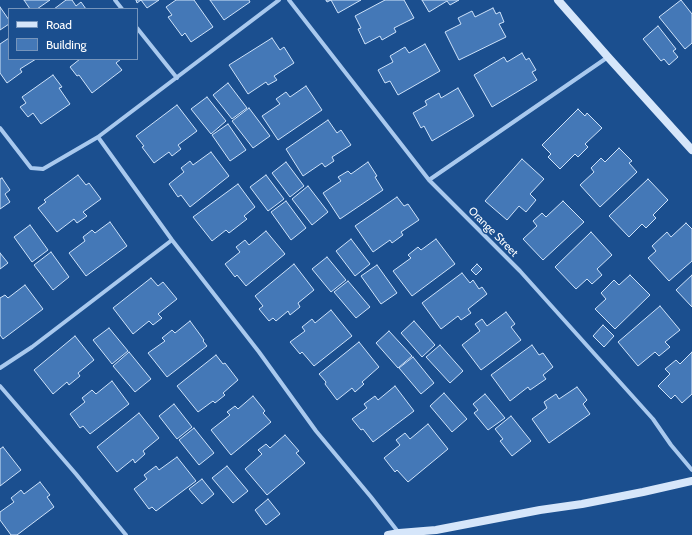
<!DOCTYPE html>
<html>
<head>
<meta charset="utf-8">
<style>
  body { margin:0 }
  #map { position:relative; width:692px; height:535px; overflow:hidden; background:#1b4f8f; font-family:Cabin,sans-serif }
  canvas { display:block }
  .legend { position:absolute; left:8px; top:8px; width:130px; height:52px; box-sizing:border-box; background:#1b4f8f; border:1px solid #7695bc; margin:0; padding:5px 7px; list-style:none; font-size:12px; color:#fff }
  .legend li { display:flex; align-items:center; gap:8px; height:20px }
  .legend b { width:20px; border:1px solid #7695bc }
</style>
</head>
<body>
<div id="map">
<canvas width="692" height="535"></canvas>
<ul class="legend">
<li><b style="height:5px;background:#d6e6fa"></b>Road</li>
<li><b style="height:11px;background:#4478b7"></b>Building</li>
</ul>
</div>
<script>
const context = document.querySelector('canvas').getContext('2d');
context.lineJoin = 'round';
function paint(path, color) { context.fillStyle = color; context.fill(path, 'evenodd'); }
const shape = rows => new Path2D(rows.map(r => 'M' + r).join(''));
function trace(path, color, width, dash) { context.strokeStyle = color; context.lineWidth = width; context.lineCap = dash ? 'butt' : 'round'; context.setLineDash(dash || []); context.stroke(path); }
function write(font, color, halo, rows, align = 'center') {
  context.font = font + ' Cabin,sans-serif'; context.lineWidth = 3; context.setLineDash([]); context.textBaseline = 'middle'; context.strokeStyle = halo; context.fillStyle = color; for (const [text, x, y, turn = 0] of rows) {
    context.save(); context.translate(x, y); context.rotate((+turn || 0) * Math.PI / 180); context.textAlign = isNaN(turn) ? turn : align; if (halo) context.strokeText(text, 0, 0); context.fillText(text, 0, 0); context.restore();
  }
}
const building = shape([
  [24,0,50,0,37,9,30,9,24,0],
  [66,0,72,0,76,6,81,2,86,9,54,9,66,0],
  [136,0,159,0,147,8,141,0,137,3,136,0],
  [176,0,194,0,213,27,191,42,185,33,182,36,168,17,172,15,166,7,176,0],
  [210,0,249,0,250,2,224,20,210,0],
  [326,0,361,0,338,13,331,0,327,2,326,0],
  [385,0,404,0,414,18,394,28,396,32,382,40,380,36,365,44,358,29,361,28,355,16,385,0],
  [422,0,459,0,450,5,447,1,429,12,422,0],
  [681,0,692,14,692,43,685,49,659,17,681,0],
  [0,7,9,20,9,24,0,30,0,7],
  [493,8,496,14,500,12,504,22,499,24,506,37,459,60,445,32,461,24,458,18,472,11,475,17,493,8],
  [658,26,676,49,673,51,678,57,669,65,664,59,661,61,643,39,658,26],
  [9,38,9,59,36,59,20,69,22,72,7,83,0,73,0,44,9,38],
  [272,38,280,50,284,47,294,63,274,76,277,80,268,85,266,82,248,94,229,65,272,38],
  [425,44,440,71,398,95,390,81,385,83,378,70,393,62,390,56,405,47,409,53,425,44],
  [522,53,526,60,529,58,536,70,532,72,537,80,492,107,474,75,504,57,507,62,522,53],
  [80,59,121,59,116,63,122,70,92,93,79,75,77,76,70,67,80,59],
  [53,75,62,87,59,88,70,104,41,124,33,113,28,117,20,107,26,103,22,97,53,75],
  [228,83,247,108,232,119,213,95,228,83],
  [306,86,322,110,278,140,262,116,280,104,276,99,286,92,290,97,306,86],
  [458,88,474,116,432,141,424,126,421,128,413,113,427,105,425,101,439,93,441,98,458,88],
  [207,97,226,121,211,134,191,109,207,97],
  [177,105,197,131,178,145,181,149,172,156,169,152,154,163,142,147,144,146,136,136,177,105],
  [249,108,270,136,253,148,232,121,249,108],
  [578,109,585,116,587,113,602,128,585,144,588,147,578,157,575,154,560,169,548,157,551,154,542,145,578,109],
  [328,120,337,133,341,130,351,145,332,157,334,161,325,167,322,163,303,176,286,149,328,120],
  [228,124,246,150,230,161,212,135,228,124],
  [619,148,632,161,629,163,637,172,600,207,580,185,594,172,591,168,601,158,605,162,619,148],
  [211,152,229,176,190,207,181,195,178,197,169,184,184,172,181,168,190,161,193,165,211,152],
  [522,159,544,179,530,194,536,200,526,212,519,206,507,220,485,201,522,159],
  [286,162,304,186,290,197,272,173,286,162],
  [368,162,377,176,375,177,383,190,340,219,323,193,341,181,338,177,348,171,351,174,368,162],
  [78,175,86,185,89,183,101,199,83,212,87,216,77,223,74,219,57,232,38,208,46,202,44,200,78,175],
  [266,175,284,199,268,211,250,187,266,175],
  [2,178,10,190,5,194,10,202,0,209,0,179,2,178],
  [648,179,668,200,653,215,656,218,646,228,642,224,629,237,609,216,648,179],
  [238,184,255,207,244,216,247,219,229,233,226,230,212,241,193,217,238,184],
  [308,186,328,212,312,225,292,199,308,186],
  [397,197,404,206,408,204,419,220,401,232,403,235,392,243,390,240,373,252,355,226,397,197],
  [286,201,306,228,291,240,271,212,286,201],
  [563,201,584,222,543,260,523,239,537,226,533,221,542,213,546,217,563,201],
  [110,222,127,246,86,276,69,253,85,241,83,237,92,230,95,233,110,222],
  [686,223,692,229,692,261,669,281,648,258,656,251,652,246,667,232,671,237,686,223],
  [30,225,48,250,32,262,14,237,30,225],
  [266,231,285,254,246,286,237,275,235,277,225,264,240,252,236,247,245,240,249,245,266,231],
  [591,232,612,255,597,269,602,275,592,284,587,279,576,289,555,267,591,232],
  [351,239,370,264,355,276,336,251,351,239],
  [436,239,455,264,412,296,393,271,411,258,408,255,418,247,421,250,436,239],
  [51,252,69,277,53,290,34,265,51,252],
  [0,253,8,263,0,269,0,253],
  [327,257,346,280,331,292,312,269,327,257],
  [294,264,314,290,298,303,300,307,290,315,288,311,276,321,273,318,269,321,259,309,263,306,255,296,294,264],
  [477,264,482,269,476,275,471,270,477,264],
  [377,265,397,293,381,304,361,276,377,265],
  [462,273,470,283,473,280,479,289,482,287,487,294,468,309,471,313,461,320,458,316,441,329,422,303,462,273],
  [630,275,650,295,615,329,595,309,606,299,601,293,614,280,619,285,630,275],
  [692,275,692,307,676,290,692,275],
  [151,278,158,286,163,282,177,299,158,314,162,318,153,325,149,321,133,334,113,308,151,278],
  [348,281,370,307,356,318,334,292,348,281],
  [25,285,43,309,3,339,0,335,0,298,5,295,8,298,25,285],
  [660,306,680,330,665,342,670,347,659,356,655,352,638,366,618,342,660,306],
  [331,310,352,336,314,366,302,352,300,354,290,342,305,331,302,327,312,319,315,323,331,310],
  [506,312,515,324,511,327,521,340,481,370,462,345,480,331,475,324,482,319,487,326,506,312],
  [190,321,204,340,203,341,207,346,167,377,148,353,165,341,162,338,172,330,175,333,190,321],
  [414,321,435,345,422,357,401,333,414,321],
  [603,325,614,336,604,347,593,336,603,325],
  [109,328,128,351,112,364,93,340,109,328],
  [389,331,412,356,398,368,376,343,389,331],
  [75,336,94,360,78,373,80,376,69,385,67,382,53,394,34,370,75,336],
  [359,342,379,367,362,382,364,384,355,392,352,388,337,400,325,384,326,382,319,374,359,342],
  [440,345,463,371,450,383,426,357,440,345],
  [532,345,539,355,543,353,553,367,543,375,546,379,530,390,528,387,510,401,491,375,532,345],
  [129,352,151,379,135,392,113,366,129,352],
  [692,352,692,394,682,403,675,395,671,399,658,386,670,374,665,369,676,360,680,364,692,352],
  [216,355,223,364,225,363,238,380,223,393,225,395,215,403,213,401,198,412,177,386,216,355],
  [413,357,434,383,421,394,399,368,413,357],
  [112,381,129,404,90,434,83,426,80,428,70,414,85,402,82,398,92,390,96,394,112,381],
  [395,386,414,411,373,442,363,429,361,430,352,419,367,408,364,404,375,396,378,400,395,386],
  [577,387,587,400,583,404,590,414,549,443,532,419,547,408,544,402,556,394,559,399,577,387],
  [444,393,467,419,452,432,430,406,444,393],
  [485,394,505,418,488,430,474,413,478,410,473,404,485,394],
  [253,396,265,411,263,413,271,422,231,455,211,430,230,415,227,412,235,406,238,409,253,396],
  [174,404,192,427,177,439,159,416,174,404],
  [139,413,159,438,143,451,145,454,135,463,133,459,117,472,97,447,139,413],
  [511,416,531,441,512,456,500,441,503,439,495,429,511,416],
  [428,424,448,449,408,482,397,470,395,472,384,458,400,445,396,440,405,433,410,439,428,424],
  [194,428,214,453,199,465,179,440,194,428],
  [285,435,299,451,296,453,305,463,267,495,245,469,262,454,258,450,266,444,270,448,285,435],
  [3,447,21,470,0,486,0,449,3,447],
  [177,457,196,481,156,511,152,507,149,509,134,489,147,479,144,475,156,466,159,470,177,457],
  [227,466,248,491,233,503,212,478,227,466],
  [202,479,214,494,202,504,189,489,202,479],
  [40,482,50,495,47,497,54,507,17,535,11,535,0,520,0,512,14,502,11,498,21,490,24,494,40,482],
  [268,499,280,514,266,525,255,510,268,499]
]);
paint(building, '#4478b7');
trace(building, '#cfe3fa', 1);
trace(shape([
  [115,0,122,9],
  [289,0,429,180,520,271,653,419,671,445,692,470],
  [137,28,177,78],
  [0,128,31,168,43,169,98,137,172,240,259,352,316,431,371,497,399,533],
  [98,137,279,0],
  [429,180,608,57],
  [0,368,32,347,172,240],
  [0,386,76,474,126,535]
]), '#a9c9ee', 4);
trace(shape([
  [558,0,608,57,692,150],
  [388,535,399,533,436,530,540,510,582,504,643,492,692,481]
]), '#d6e6fa', 8);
write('11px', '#fff', '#1b4f8f', [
  ["Orange Street",493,232,45]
]);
</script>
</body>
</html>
